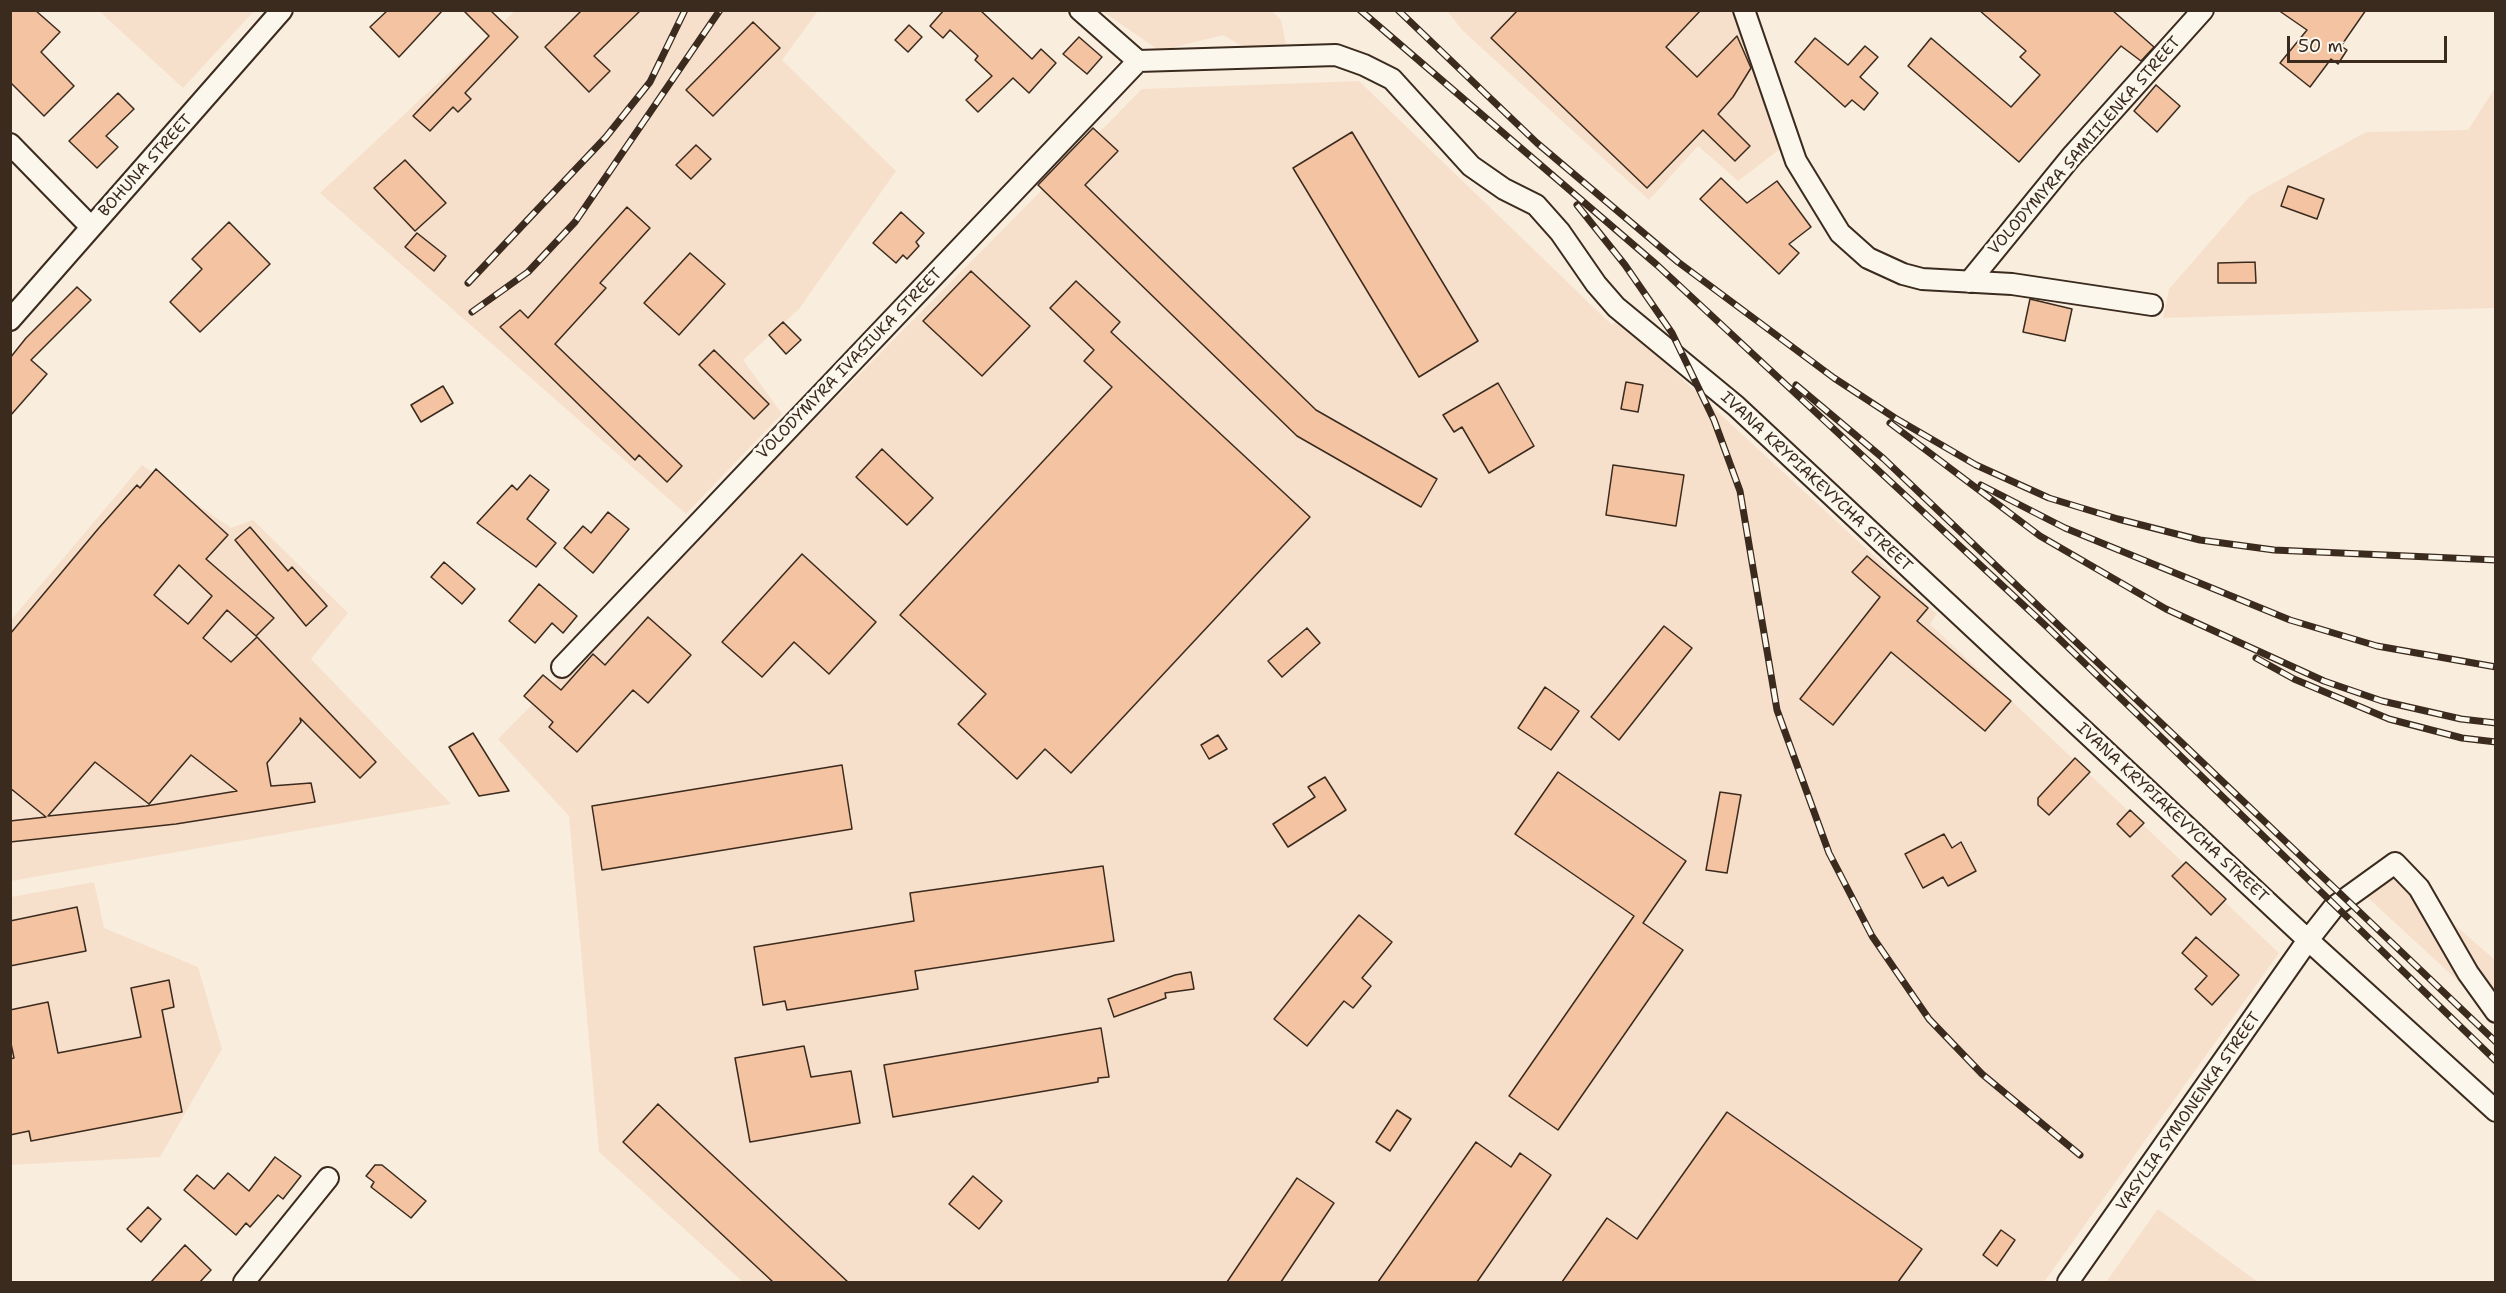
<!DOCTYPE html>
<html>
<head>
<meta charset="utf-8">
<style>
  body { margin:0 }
  #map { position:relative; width:2506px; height:1293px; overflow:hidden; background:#f9eddd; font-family:"Shantell Sans",sans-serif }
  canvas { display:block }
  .frame { position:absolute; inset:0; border:12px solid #3b2a1e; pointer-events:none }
  .scale { position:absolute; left:2287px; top:36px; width:160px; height:27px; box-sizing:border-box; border:3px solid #3b2a1e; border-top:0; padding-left:8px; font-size:18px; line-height:21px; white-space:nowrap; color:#3b2a1e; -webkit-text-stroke:4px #fbf7ec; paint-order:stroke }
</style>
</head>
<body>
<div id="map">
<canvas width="2506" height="1293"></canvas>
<div class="frame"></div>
<div class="scale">50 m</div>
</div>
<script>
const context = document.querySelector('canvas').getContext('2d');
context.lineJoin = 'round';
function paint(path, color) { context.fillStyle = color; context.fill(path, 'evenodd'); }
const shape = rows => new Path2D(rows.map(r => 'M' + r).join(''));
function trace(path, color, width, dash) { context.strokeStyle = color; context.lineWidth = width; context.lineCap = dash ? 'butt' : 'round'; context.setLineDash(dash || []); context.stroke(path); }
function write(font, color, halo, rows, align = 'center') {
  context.font = font + ' "Shantell Sans",sans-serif'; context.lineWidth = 6; context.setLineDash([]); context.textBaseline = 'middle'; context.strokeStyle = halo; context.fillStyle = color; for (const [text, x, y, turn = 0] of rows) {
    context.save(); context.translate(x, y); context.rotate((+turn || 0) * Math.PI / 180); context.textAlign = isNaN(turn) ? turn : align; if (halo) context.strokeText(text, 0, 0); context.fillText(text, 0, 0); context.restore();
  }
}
paint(shape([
  [516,10,818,11,782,60,896,171,799,309,743,360,782,414,686,514,320,193],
  [99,11,254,11,183,88],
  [1102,11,1272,11,1281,20,1286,44,1246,48,1223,35,1160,51],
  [1447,11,1753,11,1788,143,1738,181,1698,146,1649,200,1463,31],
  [1359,81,1612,325,1618,320,1937,614,1930,624,2279,953,2044,1282,743,1282,599,1152,569,816,498,739,1142,89],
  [2495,88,2495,308,2163,318,2169,289,2250,196,2366,132,2468,130],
  [142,465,231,528,253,520,348,613,311,659,451,804,11,881,11,620],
  [2394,872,2495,960,2495,1015,2367,897],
  [94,882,104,928,198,967,222,1049,160,1157,11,1165,11,897],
  [2158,1209,2258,1282,2106,1282]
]), '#f7e0cb');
const building = shape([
  [10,10,35,10,60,32,41,52,74,86,44,116,10,82,10,10],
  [388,10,443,10,399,57,370,27,388,10],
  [463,10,490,10,518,37,465,93,471,99,458,112,453,107,430,131,413,116,489,36,463,10],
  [582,10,641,10,594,56,610,71,589,92,545,47,582,10],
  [944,10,980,10,1032,59,1041,49,1056,63,1029,93,1013,78,978,112,966,100,992,76,975,60,978,56,950,30,943,38,930,26,944,10],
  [1518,10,1701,10,1666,47,1697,77,1737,36,1751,68,1733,97,1718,114,1750,146,1735,161,1703,130,1647,188,1491,38,1518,10],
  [1979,10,2112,10,2154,47,2141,61,2121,46,2019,162,1908,66,1931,38,2011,107,2040,75,2020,57,2026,51,1979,10],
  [2278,10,2366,10,2341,46,2347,50,2338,64,2331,59,2310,87,2280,63,2307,30,2278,10],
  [753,22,780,48,713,116,686,90,753,22],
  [909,25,922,37,908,52,895,40,909,25],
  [1079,37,1102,57,1087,74,1063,54,1079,37],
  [1815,38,1848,65,1865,46,1878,57,1860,77,1878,93,1864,110,1852,100,1845,107,1795,62,1815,38],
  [2156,85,2180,106,2157,132,2134,111,2156,85],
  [118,93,134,109,106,136,118,147,97,168,69,141,118,93],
  [1093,128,1118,151,1085,185,1316,410,1437,479,1421,507,1297,436,1038,185,1093,128],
  [1352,132,1478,341,1419,377,1293,168,1352,132],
  [696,145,711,159,691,179,676,165,696,145],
  [405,160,446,203,415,231,374,188,405,160],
  [1721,178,1747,203,1777,181,1811,227,1789,244,1799,253,1779,274,1700,199,1721,178],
  [2288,186,2324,199,2317,219,2281,206,2288,186],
  [627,207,650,228,600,283,606,288,555,344,682,466,667,482,639,455,635,460,500,327,520,310,528,318,627,207],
  [901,212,924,233,916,242,919,246,907,259,903,255,896,263,873,243,901,212],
  [229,222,270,264,200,332,170,302,202,269,192,259,229,222],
  [417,233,446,256,434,271,405,247,417,233],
  [690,253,725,284,679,335,644,303,690,253],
  [2255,262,2256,283,2218,283,2218,263,2255,262],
  [971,271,1030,326,982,376,923,321,971,271],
  [1076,281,1120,322,1111,332,1310,517,1071,773,1045,749,1017,779,958,724,986,694,900,615,1112,387,1084,361,1094,350,1050,308,1076,281],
  [77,287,91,300,31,360,47,374,10,416,10,358,26,338,77,287],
  [2030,299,2072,309,2065,341,2023,332,2030,299],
  [783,322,801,340,786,354,769,335,783,322],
  [714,350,769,404,754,419,699,365,714,350],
  [1626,382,1643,385,1638,412,1621,409,1626,382],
  [1498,383,1534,446,1489,473,1462,427,1454,432,1443,415,1498,383],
  [443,386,453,403,421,422,411,405,443,386],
  [882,449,933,498,907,525,856,477,882,449],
  [1613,465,1684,475,1676,526,1606,515,1613,465],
  [156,469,228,535,206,559,274,618,256,636,227,610,203,638,231,662,257,637,376,762,360,778,300,718,301,722,267,763,271,786,311,783,315,802,176,824,10,842,10,821,46,817,10,788,10,634,98,529,137,485,140,488,156,469],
  [179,565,212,596,188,624,154,595,179,565],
  [191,755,237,791,146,806,48,816,95,762,149,804,191,755],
  [530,475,549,490,527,519,556,543,536,567,477,523,512,485,517,490,530,475],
  [608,512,629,529,593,573,564,548,583,526,591,533,608,512],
  [250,527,288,571,292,567,327,606,306,626,235,540,250,527],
  [802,554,876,622,829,674,794,642,762,677,722,642,802,554],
  [1867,556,1928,608,1917,621,2011,701,1985,731,1891,652,1833,725,1800,699,1880,597,1852,572,1867,556],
  [444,562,475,589,462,604,431,577,444,562],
  [539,584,577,616,563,633,552,623,535,643,509,621,539,584],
  [648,617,691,655,648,703,633,690,577,752,549,727,553,722,524,696,543,675,561,690,593,654,605,665,648,617],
  [1664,626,1692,648,1619,740,1591,717,1664,626],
  [1307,628,1320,643,1282,677,1268,661,1307,628],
  [1545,687,1579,711,1551,750,1518,728,1545,687],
  [473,733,509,791,479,796,449,747,473,733],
  [1218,735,1227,749,1209,759,1201,745,1218,735],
  [2075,758,2090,772,2049,815,2038,805,2038,798,2075,758],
  [842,765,852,829,602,870,592,806,842,765],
  [1558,772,1686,861,1643,923,1683,950,1558,1130,1509,1096,1634,916,1515,834,1558,772],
  [1325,777,1346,810,1288,847,1273,824,1315,797,1308,787,1325,777],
  [1720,792,1741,795,1727,873,1706,870,1720,792],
  [2130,810,2144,823,2130,837,2117,824,2130,810],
  [1944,834,1952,848,1961,842,1976,871,1948,886,1943,877,1923,888,1905,854,1944,834],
  [2186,862,2226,899,2211,915,2172,876,2186,862],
  [1103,866,1114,941,915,971,918,989,787,1010,785,1001,763,1005,754,947,914,921,910,893,1103,866],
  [77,907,86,951,10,966,10,921,77,907],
  [1359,915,1392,942,1362,978,1371,986,1353,1008,1344,1001,1307,1046,1274,1019,1359,915],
  [2196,937,2239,975,2212,1005,2195,989,2207,976,2182,953,2196,937],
  [1191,972,1194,989,1165,993,1166,998,1114,1017,1108,999,1175,975,1191,972],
  [169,980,174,1007,162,1010,182,1112,31,1141,29,1131,10,1135,10,1059,14,1058,10,1039,10,1010,48,1002,58,1053,141,1037,131,988,169,980],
  [1101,1028,1109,1077,1098,1078,1098,1082,893,1117,884,1065,1101,1028],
  [804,1046,811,1077,851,1071,860,1123,750,1142,735,1058,804,1046],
  [658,1104,694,1138,848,1282,773,1282,623,1142,658,1104],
  [1397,1110,1411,1119,1390,1151,1376,1142,1397,1110],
  [1727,1112,1922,1249,1898,1282,1562,1282,1607,1218,1637,1239,1727,1112],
  [1476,1142,1511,1167,1520,1153,1551,1175,1477,1282,1378,1282,1476,1142],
  [275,1157,301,1176,283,1199,278,1195,250,1227,246,1223,236,1235,184,1190,197,1175,214,1189,228,1173,249,1191,275,1157],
  [375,1165,382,1165,426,1201,411,1218,371,1187,374,1182,366,1176,375,1165],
  [973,1176,1002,1201,979,1229,949,1204,973,1176],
  [1297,1178,1334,1203,1281,1282,1227,1282,1297,1178],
  [148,1207,161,1219,141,1242,127,1229,148,1207],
  [2001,1230,2015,1240,1997,1266,1983,1255,2001,1230],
  [185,1245,211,1270,200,1282,151,1282,185,1245]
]);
paint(building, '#f3c3a2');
trace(building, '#3b2a1e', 1.5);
const street = shape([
  [1080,10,1138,61,1336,55,1364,65,1392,79,1471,166,1504,189,1536,205,1560,232,1596,284,1616,307,1736,406,2308,940,2496,1111],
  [1744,10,1796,161,1840,233,1868,258,1903,274,1922,279,2012,284,2152,305],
  [10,144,91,227],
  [1969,282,2071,157,2203,10],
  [10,320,282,10],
  [562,667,1138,61],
  [244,1282,328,1178],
  [2068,1282,2308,940,2334,907,2395,863,2419,888,2468,973,2496,1012]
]);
trace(street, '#3b2a1e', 24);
trace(street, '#fbf7ec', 20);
const rail = shape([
  [1360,10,1657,265,2046,626,2496,1061],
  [1398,10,1537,143,1678,262,1834,378,1895,418,1976,465,2049,498,2118,519,2200,540,2274,550,2496,560],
  [1577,205,1625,265,1672,333,1714,420,1740,491,1777,710,1829,853,1872,936,1929,1019,1982,1074,2080,1155],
  [468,283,606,137,650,82,685,10],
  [472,312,528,272,575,222,720,10],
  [1796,385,1884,459,2496,1042],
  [1890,423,2040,536,2166,609,2324,681,2382,701,2461,719,2496,723],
  [1981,485,2065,528,2290,620,2377,646,2496,667],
  [2256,658,2294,679,2389,719,2462,738,2496,742]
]);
trace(rail, '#3b2a1e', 7);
trace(rail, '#fbf7ec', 4.5, [14]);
write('16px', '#3b2a1e', '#fbf7ec', [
  ["VOLODYMYRA SAMIILENKA STREET",2085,146,-49],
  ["BOHUNA STREET",146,166,-48],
  ["VOLODYMYRA IVASIUKA STREET",850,364,-46],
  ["IVANA KRYPIAKEVYCHA STREET",1816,482,43],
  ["IVANA KRYPIAKEVYCHA STREET",2172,813,43],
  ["VASYLIA SYMONENKA STREET",2189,1112,-55]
]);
</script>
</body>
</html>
